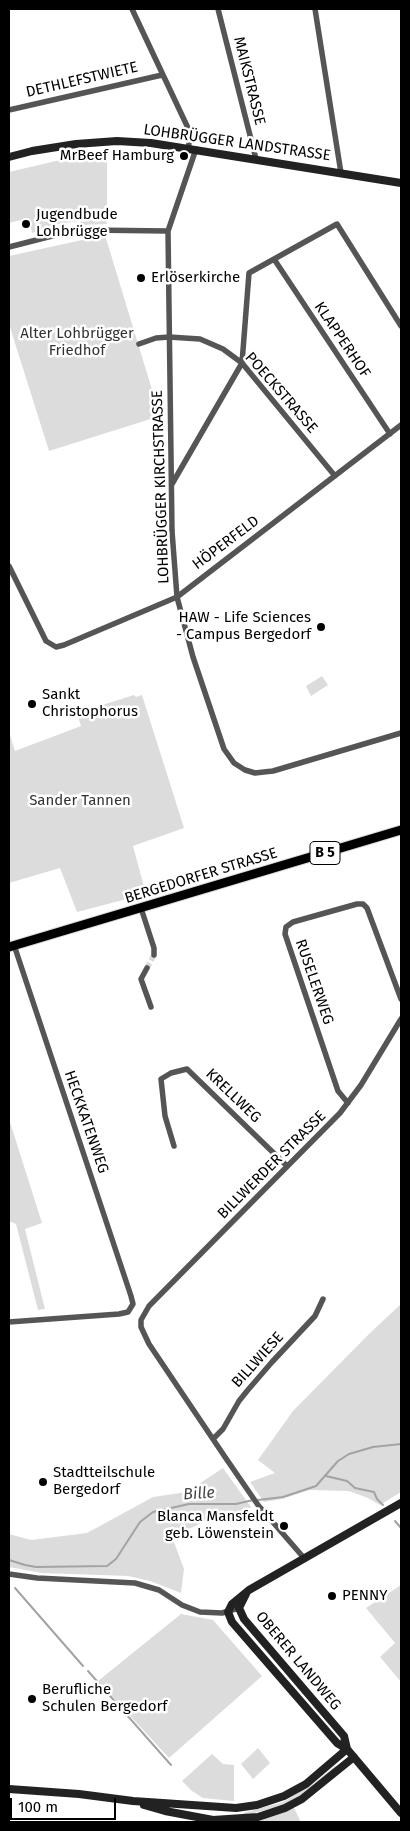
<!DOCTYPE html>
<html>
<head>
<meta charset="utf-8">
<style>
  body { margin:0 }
  #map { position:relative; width:410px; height:1831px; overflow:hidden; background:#fff; font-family:"Fira Sans",sans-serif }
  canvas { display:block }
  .frame { position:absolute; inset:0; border:10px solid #000; pointer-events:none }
  .scale { position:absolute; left:10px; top:1798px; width:106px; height:22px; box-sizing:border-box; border:2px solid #000; border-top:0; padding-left:6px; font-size:15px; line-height:18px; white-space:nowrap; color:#000; -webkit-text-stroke:4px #fff; paint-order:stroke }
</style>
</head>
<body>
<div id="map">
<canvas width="410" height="1831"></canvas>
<div class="frame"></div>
<div class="scale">100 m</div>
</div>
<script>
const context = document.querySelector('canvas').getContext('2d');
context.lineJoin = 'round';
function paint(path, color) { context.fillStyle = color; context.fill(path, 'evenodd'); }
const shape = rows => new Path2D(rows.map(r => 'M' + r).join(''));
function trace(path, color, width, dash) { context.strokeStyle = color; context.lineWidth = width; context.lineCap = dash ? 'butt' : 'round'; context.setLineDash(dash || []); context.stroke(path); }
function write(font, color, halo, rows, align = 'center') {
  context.font = font + ' "Fira Sans",sans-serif'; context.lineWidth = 5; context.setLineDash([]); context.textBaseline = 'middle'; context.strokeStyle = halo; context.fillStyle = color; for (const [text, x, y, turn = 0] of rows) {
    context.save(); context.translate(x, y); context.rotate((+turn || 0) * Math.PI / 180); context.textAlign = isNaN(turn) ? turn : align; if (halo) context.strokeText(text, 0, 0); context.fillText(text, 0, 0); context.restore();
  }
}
paint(shape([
  [107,154,107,224,81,225,80,221,58,224,32,233,29,218,9,223,9,172,73,157],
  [105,235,160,416,49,451,9,324,9,256],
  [322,676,328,685,311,696,306,686],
  [134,695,136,697,142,695,184,828,133,846,146,894,77,912,60,868,9,883,9,732,15,751,81,726,77,713],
  [9,1119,42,1223,25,1229,45,1309,38,1310,16,1224,9,1221],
  [401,1304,401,1492,380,1505,368,1498,349,1491,309,1490,282,1499,264,1502,250,1482,275,1473,258,1460,293,1411,369,1334],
  [223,1468,251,1507,236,1516,216,1516,172,1537,184,1569,181,1593,150,1581,128,1576,41,1573,9,1567,9,1534,31,1540,87,1533,153,1497,187,1492],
  [401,1585,401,1682,380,1657,395,1643,366,1608],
  [181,1614,213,1620,262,1676,169,1758,98,1681],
  [258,1748,270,1763,253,1779,241,1764],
  [212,1754,223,1764,234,1765,234,1801,203,1798,192,1791,182,1781],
  [335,1766,336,1768,302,1795,284,1805,243,1816,243,1813,283,1802,313,1784],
  [294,1808,301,1822,256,1822,257,1821]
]), '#dcdcdc');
trace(shape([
  [326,1476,347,1481,355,1488,374,1492,377,1499,383,1505],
  [258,1500,283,1497,316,1486,338,1461,349,1454,373,1447,401,1444],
  [395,1521,401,1528],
  [9,1560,25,1565,36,1567,107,1566,116,1559,140,1522,153,1512,189,1504,236,1504,253,1500],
  [15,1588,83,1666],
  [88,1671,171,1765]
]), '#a3a3a3', 2);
trace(shape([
  [147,968,154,955]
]), '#d9d9d9', 5.5, [5.5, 3]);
const primary = shape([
  [9,947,401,830]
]);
trace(primary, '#dbdbdb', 11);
trace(shape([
  [132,9,188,128,190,139,188,148],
  [218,9,256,159],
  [315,9,341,173],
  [9,110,162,75],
  [196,149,168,231,172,531,177,597,193,657,224,749,234,763,245,770,255,773,273,771,401,733],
  [9,247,56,235,87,230,168,231],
  [274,259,390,434],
  [139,344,156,338,169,337,200,339,223,349,242,363,335,476],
  [172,484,242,363,249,273,337,224,401,326],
  [9,566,46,641,56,647,64,645,177,597,401,425],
  [141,908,154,948,154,955],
  [147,968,141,979,151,1007],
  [348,1103,338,1091,285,934,286,927,293,922,357,904,363,904,367,908,401,999],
  [174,1146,165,1116,161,1079,171,1073,187,1069,287,1166],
  [9,1322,119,1314,128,1312,133,1304,131,1296,14,945],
  [213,1439,223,1429,239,1401,247,1391,272,1362,315,1316,323,1299],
  [304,1558,258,1505,225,1457,149,1344,141,1327,141,1320,149,1306,340,1113,361,1085,401,1019],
  [9,1574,37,1578,135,1583,159,1590,182,1605,200,1612,222,1613,239,1608]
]), '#555', 5.5);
trace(shape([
  [9,157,32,151,76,144,117,141,151,143,401,183],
  [401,1503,249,1590,232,1604,228,1612,232,1622,337,1743,347,1749,401,1813],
  [246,1594,239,1608,244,1619,344,1736,347,1749],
  [9,1789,79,1794,133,1801,236,1808,257,1805,284,1796,306,1784,347,1749],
  [144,1805,165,1811,213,1820,258,1817,285,1808,302,1799,354,1757]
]), '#222', 8);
trace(primary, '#000', 9);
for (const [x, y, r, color] of [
  [184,156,5,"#000"],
  [26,224,5,"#000"],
  [141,278,5,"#000"],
  [321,627,5,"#000"],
  [32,704,5,"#000"],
  [43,1482,5,"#000"],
  [284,1526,5,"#000"],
  [332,1596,5,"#000"],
  [32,1699,5,"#000"]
]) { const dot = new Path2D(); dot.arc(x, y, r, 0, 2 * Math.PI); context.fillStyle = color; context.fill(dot); trace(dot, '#fff', 2); }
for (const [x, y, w] of [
  [325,853,30]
]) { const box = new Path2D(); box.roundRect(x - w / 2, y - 11.5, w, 23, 4); context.fillStyle = '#fff'; context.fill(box); trace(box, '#000', 1); }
write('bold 14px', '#000', null, [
  ["B 5",325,853]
]);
write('15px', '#000', '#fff', [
  ["DETHLEFSTWIETE",82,80,-13],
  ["MAIKSTRASSE",249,81,76],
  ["LOHBRÜGGER LANDSTRASSE",237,143,8],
  ["KLAPPERHOF",342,340,56],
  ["POECKSTRASSE",281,393,49],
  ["LOHBRÜGGER KIRCHSTRASSE",161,487,-92],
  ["HÖPERFELD",226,543,-37],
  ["BERGEDORFER STRASSE",201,876,-17],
  ["RUSELERWEG",314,982,71],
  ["KRELLWEG",233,1096,44],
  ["HECKKATENWEG",86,1122,71],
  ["BILLWERDER STRASSE",272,1165,-45],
  ["BILLWIESE",258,1360,-48],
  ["OBERER LANDWEG",298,1661,50]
]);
write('15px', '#000', '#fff', [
  ["MrBeef Hamburg",174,156,"right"],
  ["Jugendbude",36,215],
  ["Lohbrügge",36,232],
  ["Erlöserkirche",151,278],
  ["HAW - Life Sciences",311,618,"right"],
  ["- Campus Bergedorf",311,635,"right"],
  ["Sankt",42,695],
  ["Christophorus",42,712],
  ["Stadtteilschule",53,1473],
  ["Bergedorf",53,1490],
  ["Blanca Mansfeldt",274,1517,"right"],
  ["geb. Löwenstein",274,1534,"right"],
  ["PENNY",342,1596],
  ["Berufliche",42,1690],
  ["Schulen Bergedorf",42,1707]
], 'left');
write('15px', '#333', '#fff', [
  ["Alter Lohbrügger",77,334],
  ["Friedhof",77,351],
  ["Sander Tannen",80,801]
]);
write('italic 16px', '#444', '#fff', [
  ["Bille",199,1494,-4]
]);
</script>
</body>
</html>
